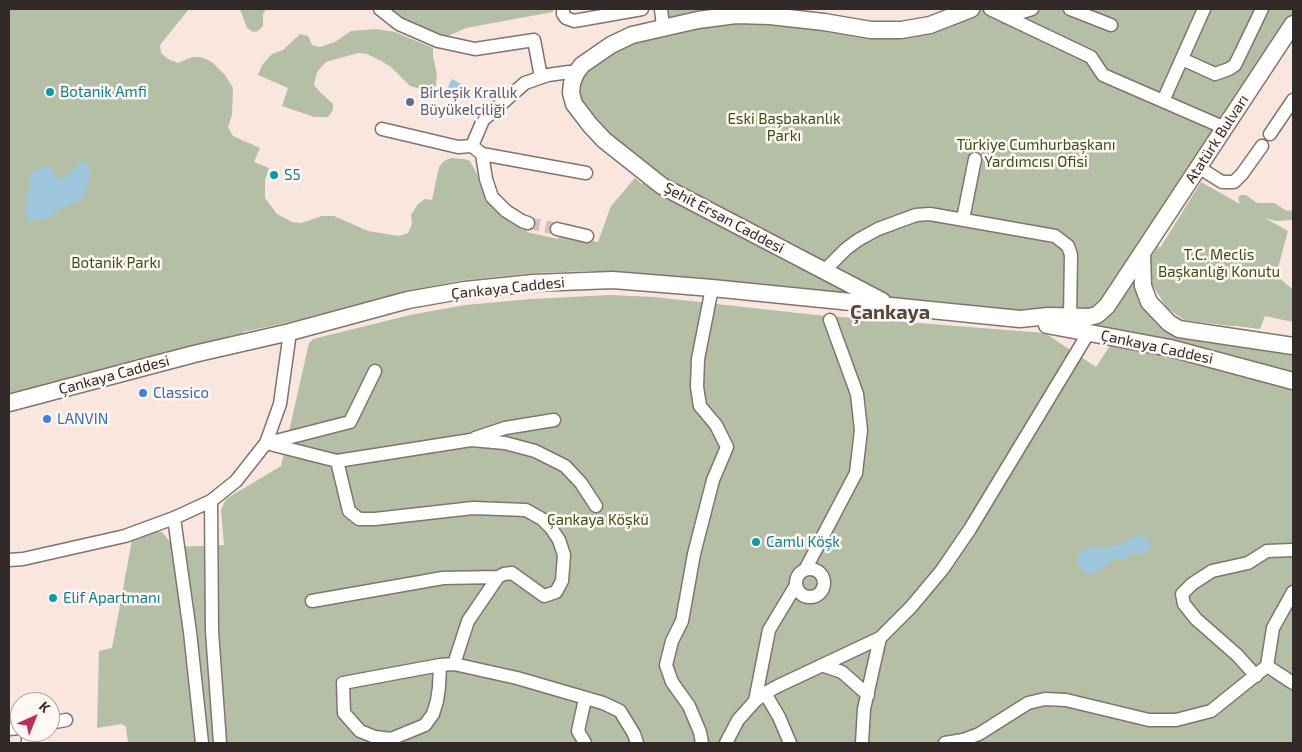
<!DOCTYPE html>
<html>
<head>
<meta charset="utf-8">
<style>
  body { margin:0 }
  #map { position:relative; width:1302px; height:752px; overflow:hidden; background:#f9e7df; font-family:"Exo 2",sans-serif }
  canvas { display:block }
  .frame { position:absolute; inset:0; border:10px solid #312a28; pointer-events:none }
  .north { position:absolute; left:10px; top:692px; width:50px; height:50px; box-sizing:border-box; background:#fef7f3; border:1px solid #aca5a2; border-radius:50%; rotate:44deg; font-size:14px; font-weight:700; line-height:20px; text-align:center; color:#312a28 }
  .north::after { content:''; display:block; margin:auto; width:18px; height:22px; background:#bc2d5b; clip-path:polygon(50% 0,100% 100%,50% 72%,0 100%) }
</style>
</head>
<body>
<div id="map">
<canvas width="1302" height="752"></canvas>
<div class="frame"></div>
<div class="north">K</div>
</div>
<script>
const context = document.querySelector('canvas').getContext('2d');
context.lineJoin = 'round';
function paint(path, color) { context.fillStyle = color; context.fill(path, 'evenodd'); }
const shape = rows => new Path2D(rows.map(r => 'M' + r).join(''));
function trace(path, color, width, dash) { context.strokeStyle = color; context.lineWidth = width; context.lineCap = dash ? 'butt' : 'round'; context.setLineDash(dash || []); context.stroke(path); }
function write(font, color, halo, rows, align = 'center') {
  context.font = font + ' "Exo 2",sans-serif'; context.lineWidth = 5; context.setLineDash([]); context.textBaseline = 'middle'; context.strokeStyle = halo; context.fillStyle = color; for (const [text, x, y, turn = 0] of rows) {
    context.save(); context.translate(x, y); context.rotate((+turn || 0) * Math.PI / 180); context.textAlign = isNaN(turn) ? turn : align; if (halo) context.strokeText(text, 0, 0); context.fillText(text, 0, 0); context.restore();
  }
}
paint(shape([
  [9,9,189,9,160,45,161,53,168,59,178,63,192,57,201,57,212,62,225,75,233,88,232,115,228,127,233,136,260,148,254,162,269,168,265,180,265,198,277,214,292,222,301,223,322,216,334,216,368,231,399,236,408,233,412,224,411,215,418,204,425,199,432,200,439,167,444,161,451,158,464,159,470,161,478,176,527,228,527,232,558,239,560,233,598,242,611,206,635,178,642,184,649,176,574,104,582,65,663,27,661,9,757,9,871,30,971,9,1293,9,1293,24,1142,254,1141,274,1169,323,1293,346,1293,381,1020,319,595,281,599,271,588,271,535,273,465,280,408,291,290,322,243,332,244,342,9,403],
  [240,9,266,9,263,14,263,26,258,31,253,32,247,28],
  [387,9,553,9,553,12,466,28,448,36,437,37,401,19],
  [376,29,395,32,433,48,433,56,437,75,436,85,434,89,424,90,410,86,391,67,381,61,367,54,358,53,326,62,317,72,314,85,320,92,333,104,333,110,328,117,314,117,282,106,288,88,258,75,262,65,272,54,283,50,300,34,308,36,312,45,320,47,335,42,351,31],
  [1201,182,1240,204,1238,198,1240,195,1246,195,1257,203,1274,203,1287,211,1293,210,1293,220,1276,221,1265,218,1288,231,1276,275,1291,288,1293,287,1293,322,1265,316,1260,329,1236,326,1231,326,1184,320,1167,308,1151,283,1151,257,1158,246,1160,248],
  [610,295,654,297,816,315,1045,333,1096,367,1111,344,1167,355,1293,390,1293,743,128,743,126,727,122,724,97,728,99,651,112,648,132,540,157,531,162,532,174,547,224,545,221,510,226,499,281,466,309,343,313,339,410,315,465,305,531,299]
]), '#b5bfa5');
paint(shape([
  [452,79,469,88,464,97,447,89],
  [82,162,87,164,91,174,84,196,80,201,60,209,54,215,44,220,26,221,27,217,25,212,31,173,40,168,51,167,53,169,54,175,61,179,65,177,74,168],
  [1138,535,1148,539,1151,545,1149,550,1144,554,1132,554,1125,559,1113,560,1098,572,1093,574,1087,573,1081,569,1078,563,1078,557,1081,552,1086,548,1093,546,1108,547,1119,545]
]), '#9ec6dd');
trace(shape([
  [528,223,557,229]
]), '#d1c1ba', 12, [12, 6]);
const minor = shape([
  [380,9,399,24,438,41,475,49,534,40,541,77],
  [563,9,563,14,566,18,574,21,642,9],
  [661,9,663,27],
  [990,9,1091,57,1103,75,1225,128],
  [1070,9,1111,25],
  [1006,17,1032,9],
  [1182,59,1215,74,1229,69,1235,65,1262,9],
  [1163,101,1204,9],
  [382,129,458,147,472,146,483,120,525,83,548,75,569,72,576,73],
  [1270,134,1293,100],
  [472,146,482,154,586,173],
  [482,154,486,179,492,197,506,211,522,221,528,223],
  [1198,167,1222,182,1234,182,1242,174,1262,146],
  [963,219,975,159],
  [557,229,587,236],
  [825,270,846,249,858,240,878,229,916,215,930,214,1055,236,1068,246,1071,255,1070,317],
  [475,438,505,428,554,420],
  [266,443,337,461,349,511,359,519,375,519,473,508,526,510,542,519,551,528,559,540,564,555,562,581,556,592,544,596,512,573,504,574,498,577],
  [268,443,350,422,375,371],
  [337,461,471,440,505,443,535,451,565,466,581,483,596,506],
  [211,501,212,631,220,743],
  [174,518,190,632,202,743],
  [9,560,23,559,125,536,174,518,211,501,236,481,266,443,280,404,290,332],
  '796 583a14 14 0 1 1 28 0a14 14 0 1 1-28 0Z',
  [805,570,856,473,861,430,857,394,830,320],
  [312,601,443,578,498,577,468,621,454,664],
  [440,665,439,687,437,701,433,714,425,725,391,739,375,737,360,731,344,713,343,683,440,665,454,664,517,678,603,703,620,711,634,734,637,743],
  [824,666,842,672,868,695],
  [1267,666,1273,628,1293,592],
  [1256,676,1237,655,1196,619,1184,604,1182,594,1192,584,1212,571,1248,563,1267,551,1293,550],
  [765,693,779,717,790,743],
  [755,701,765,693,778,686,880,638,911,607,942,570,970,529,1089,332],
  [50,723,66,720],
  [9,729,20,728],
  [28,732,28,743],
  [585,743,578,731,585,699],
  [702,743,700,732,689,706,672,682,666,665,672,641,682,621,694,554,713,480,727,447,716,425,700,406,697,387,698,359,712,288],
  [726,743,738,720,755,701,769,630,796,585],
  [862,743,864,709,880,638],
  [945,743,963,740,979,734,1028,703,1045,699,1066,700,1149,720,1176,720,1211,711,1267,666,1293,683]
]);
const major = shape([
  [1142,254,1143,286,1149,302,1169,323,1179,329,1293,346],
  [882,301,662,186,604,140,590,125,574,104,571,93,572,83,576,73,582,65,611,45,632,35,698,20,736,15,770,16,824,22,871,30,901,30,930,25,971,9],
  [1047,325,1170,348,1293,381],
  [9,403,194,354,290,332,408,300,465,290,533,283,613,280,712,288,1020,319,1048,316,1089,317,1097,315,1107,306,1293,24]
]);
trace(minor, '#83736c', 15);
trace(major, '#83736c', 19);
trace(minor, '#fff', 12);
trace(major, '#fff', 16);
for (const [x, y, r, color] of [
  [50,92,5,"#0f9aa8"],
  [410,102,5,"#5c6f8a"],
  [274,175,5,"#0f9aa8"],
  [143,393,5,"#3f7fe0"],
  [47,419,5,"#3f7fe0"],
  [756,542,5,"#0f9aa8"],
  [53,598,5,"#0f9aa8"]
]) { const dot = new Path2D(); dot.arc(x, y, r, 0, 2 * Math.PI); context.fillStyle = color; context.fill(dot); trace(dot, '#fef7f3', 2); }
write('15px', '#0d838f', '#fef7f3', [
  ["Botanik Amfi",60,92],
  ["S5",284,175],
  ["Camlı Köşk",766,542],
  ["Elif Apartmanı",63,598]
], 'left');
write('15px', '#4e5e75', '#fef7f3', [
  ["Birleşik Krallık",420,93],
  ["Büyükelçiliği",420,110]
], 'left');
write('15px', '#3d4e14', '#fef7f3', [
  ["Eski Başbakanlık",784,119],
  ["Parkı",784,136],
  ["Türkiye Cumhurbaşkanı",1036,145],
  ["Yardımcısı Ofisi",1036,162],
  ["T.C. Meclis",1219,255],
  ["Başkanlığı Konutu",1219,272],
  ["Botanik Parkı",116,263],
  ["Çankaya Köşkü",598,520]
]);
write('15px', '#312a28', '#fef7f3', [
  ["Atatürk Bulvarı",1217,139,-57],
  ["Şehit Ersan Caddesi",724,218,28],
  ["Çankaya Caddesi",508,288,-6],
  ["Çankaya Caddesi",1157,347,12],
  ["Çankaya Caddesi",114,375,-15]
]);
write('15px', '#366cbe', '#fef7f3', [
  ["Classico",153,393],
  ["LANVIN",57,419]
], 'left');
write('bold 20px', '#574842', '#fef7f3', [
  ["Çankaya",890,312]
]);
</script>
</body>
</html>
